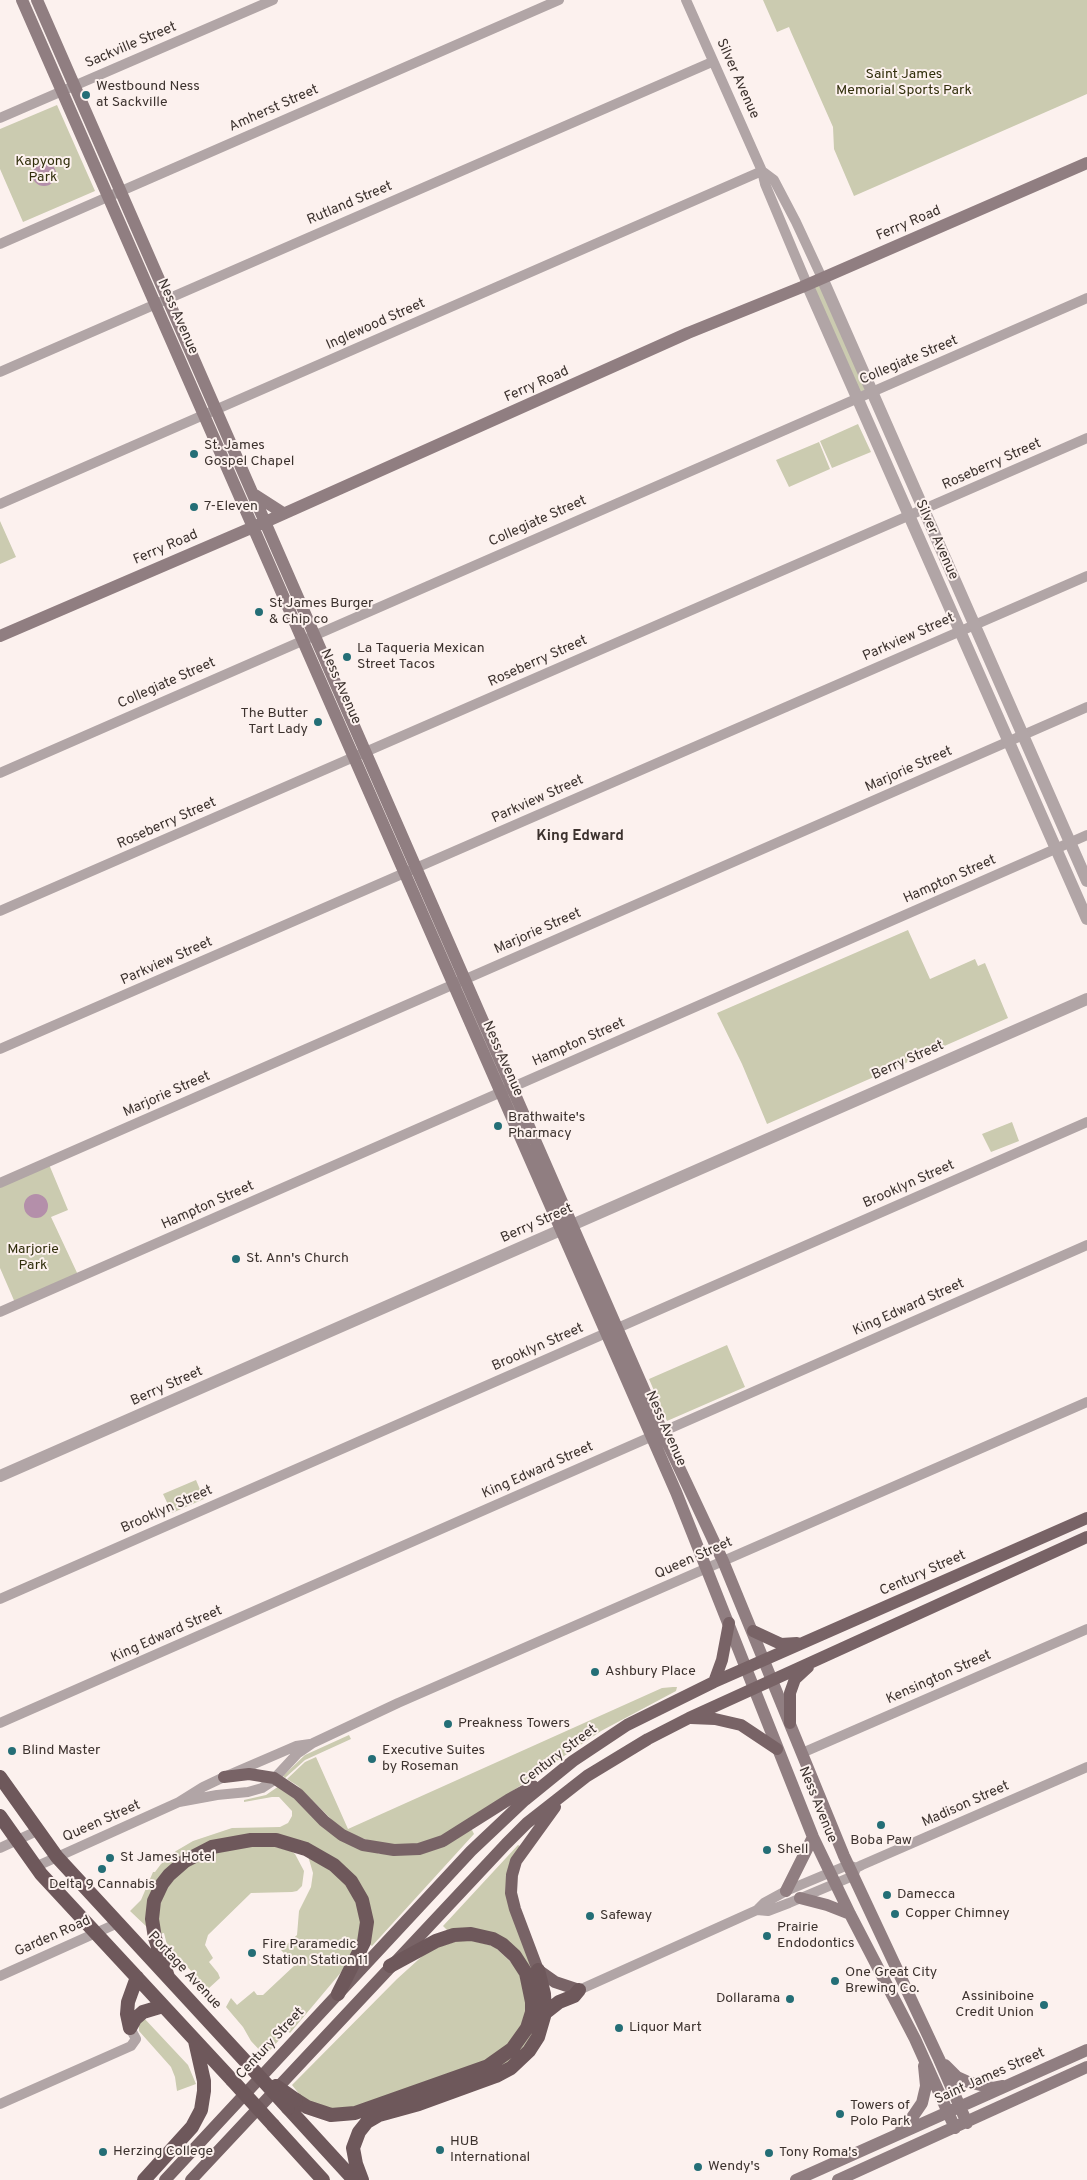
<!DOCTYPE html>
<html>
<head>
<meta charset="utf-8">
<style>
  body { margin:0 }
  canvas { display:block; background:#fcf1ee }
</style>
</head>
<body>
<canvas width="1087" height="2180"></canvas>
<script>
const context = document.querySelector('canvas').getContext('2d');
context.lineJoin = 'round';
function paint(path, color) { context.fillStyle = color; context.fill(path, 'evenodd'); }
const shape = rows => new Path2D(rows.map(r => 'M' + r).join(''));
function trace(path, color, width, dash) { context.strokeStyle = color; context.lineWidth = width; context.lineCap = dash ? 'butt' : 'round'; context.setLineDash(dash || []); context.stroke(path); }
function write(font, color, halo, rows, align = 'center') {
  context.font = font + ' Overpass,sans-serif'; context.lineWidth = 4; context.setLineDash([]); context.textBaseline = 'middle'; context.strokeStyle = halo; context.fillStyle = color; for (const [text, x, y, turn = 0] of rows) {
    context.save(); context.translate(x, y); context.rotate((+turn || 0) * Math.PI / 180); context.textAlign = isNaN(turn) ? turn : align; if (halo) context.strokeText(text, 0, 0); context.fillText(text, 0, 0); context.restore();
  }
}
paint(shape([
  [763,0,1087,0,1087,94,854,196,834,149,833,127,791,32,789,27,777,32],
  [57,105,95,191,23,222,0,169,0,129],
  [822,278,871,392,858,398,807,284],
  [858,424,871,452,832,468,820,441],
  [819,442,830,469,789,487,776,460],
  [0,521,16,557,0,564],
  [908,930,930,979,975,959,978,966,985,963,1008,1018,767,1124,742,1064,717,1013],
  [1012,1122,1019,1141,991,1152,982,1134],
  [48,1162,68,1210,51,1217,79,1277,16,1305,0,1268,0,1183],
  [727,1345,745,1387,667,1421,649,1379],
  [196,1480,204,1499,172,1513,163,1494],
  [673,1687,677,1687,676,1691,601,1731,449,1834,418,1845,381,1845,343,1831,298,1786,287,1779,305,1762,316,1757,348,1829,662,1688],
  [349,1735,351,1739,305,1760,285,1778,283,1776,305,1755],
  [279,1786,379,1854,472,1830,474,1834,372,1946,368,1943,365,1892,279,1836,176,1862,149,1929,130,1911,141,1900,153,1872,155,1872,161,1864,176,1851,193,1841,232,1828,280,1827,288,1823,292,1816,292,1811,279,1797,272,1797,244,1802,244,1800,266,1795],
  [264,1844,291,1851,295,1854,304,1871,302,1886,297,1891,292,1892,251,1893,208,1935,205,1945,213,1958,209,1962,218,1973,220,1978,208,1989,167,1945,164,1933,159,1934,158,1908,163,1894,180,1871,213,1852],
  [518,1845,520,1846,510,1865,537,1982,532,2037,509,2064,493,2069,524,2043,527,1966,465,1929,447,1930,443,1926],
  [308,1856,345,1880,360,1908,361,1935,348,1964,290,2033,287,2031,265,2056,251,2041,243,2027,226,2007,231,1998,237,2005,254,1991,257,1995,263,1995,295,1965,281,1950,297,1935,299,1911,311,1887,313,1873],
  [464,1939,494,1946,518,1969,528,2005,518,2034,495,2057,356,2108,320,2109,300,2095,292,2085,397,1979,429,1950],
  [143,2017,188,2065,196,2084,177,2091,175,2077,171,2067,139,2031,139,2023]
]), '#cbcbb0');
paint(shape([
  '32 174a12 12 0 1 1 24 0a12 12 0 1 1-24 0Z',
  '24 1206a12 12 0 1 1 24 0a12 12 0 1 1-24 0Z'
]), '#b48faa');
trace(shape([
  [686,0,762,171,765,184,807,284],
  [0,118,273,0],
  [762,171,774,180,796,222,822,278],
  [0,244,559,0],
  [0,372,712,62],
  [0,504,762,171],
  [0,773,1087,298],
  [0,911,1087,438],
  [0,1049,1087,576],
  [0,1183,1087,707],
  [0,1312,1087,835],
  [0,1599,1087,1122],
  [0,1723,1087,1245],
  [802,1753,1087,1629],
  [179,1802,217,1795,248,1792,262,1788,271,1782,297,1754,313,1743,398,1703,1087,1402],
  [0,1848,37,1831],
  [35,1867,179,1802,203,1787,224,1777,296,1746,310,1744],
  [757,1910,768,1911,789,1903,853,1876,855,1871],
  [0,1976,118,1923],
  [579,1990,757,1910,764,1903,786,1891,848,1865,856,1868,862,1865,1087,1767],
  [0,2104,131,2046,136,2039,130,2028]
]), '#b1a5a6', 10);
trace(shape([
  [822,278,1087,881],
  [807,284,1087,919],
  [0,1476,1087,999]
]), '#b1a5a6', 12);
trace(shape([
  [22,0,676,1492,813,1837,850,1914,915,2039,955,2128],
  [37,0,662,1431,723,1561,844,1856,939,2059,967,2123],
  [255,495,283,513],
  [0,636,272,519,688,333,802,287,1087,163],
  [786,1891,813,1837],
  [800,1898,827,1905,850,1914],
  [945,2065,957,2077,968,2082,993,2088,1003,2086],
  [901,2130,907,2125,922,2103,926,2086,924,2066],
  [796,2180,1087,2050],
  [838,2180,1087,2067]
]), '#907e81', 12);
trace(shape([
  [753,1631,781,1644,797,1643],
  [714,1682,722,1660,729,1623],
  [691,1718,715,1719,741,1725,777,1749],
  [790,1723,790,1693,795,1679,808,1667],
  [224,1777,249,1774,274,1778,298,1794,324,1821,342,1835,363,1845,394,1850,419,1849,443,1841,508,1800,533,1786],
  [555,1807,516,1861,512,1875,511,1893,515,1909,538,1970,555,1982,579,1990],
  [165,2180,471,1851,525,1800,573,1761,627,1725,714,1682,1087,1518],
  [191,2180,506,1844,527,1823,587,1776,648,1739,689,1718,1087,1537]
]), '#786366', 12);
trace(shape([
  [0,1777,57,1857,248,2064],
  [0,1816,41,1874,232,2080],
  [168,1977,155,1938,152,1919,154,1901,162,1884,169,1875,185,1861,212,1847,251,1840,276,1840,306,1849,334,1865,351,1881,362,1900,367,1922,364,1942,338,1994],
  [545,2013,559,2002,574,1996,579,1990],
  [130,2028,127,2014,128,2002,137,1977],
  [130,2028,135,2019,143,2012,163,2006],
  [296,2100,307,2107,331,2115,355,2113,488,2066,512,2049,527,2028,532,2012,532,2002,526,1973,515,1956,502,1944,493,1939,471,1934,454,1935,436,1941,390,1966],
  [288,2108,354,2180],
  [273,2125,323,2180],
  [144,2180,192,2127,201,2110,204,2091,204,2081,195,2041],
  [362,2180,356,2164,353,2148,359,2132,367,2122,379,2115,419,2104,496,2076,511,2068,529,2051,538,2037,545,2013,544,1994,538,1970]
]), '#6e585b', 14);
trace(shape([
  [248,2064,288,2108],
  [232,2080,273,2125],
  [276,2086,296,2100]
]), '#6e585b', 14);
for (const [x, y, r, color] of [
  [86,95,5,"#246e76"],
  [194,454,5,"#246e76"],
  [194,507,5,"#246e76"],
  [259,612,5,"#246e76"],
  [347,657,5,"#246e76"],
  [318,722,5,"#246e76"],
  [498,1126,5,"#246e76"],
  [236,1259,5,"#246e76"],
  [595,1672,5,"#246e76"],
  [448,1724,5,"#246e76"],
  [12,1751,5,"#246e76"],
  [372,1759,5,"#246e76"],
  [881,1825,5,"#246e76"],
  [767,1850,5,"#246e76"],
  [110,1858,5,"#246e76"],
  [102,1869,5,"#246e76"],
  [887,1895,5,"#246e76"],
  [895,1914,5,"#246e76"],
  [590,1916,5,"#246e76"],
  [767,1936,5,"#246e76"],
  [252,1953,5,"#246e76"],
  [835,1981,5,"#246e76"],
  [790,1999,5,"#246e76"],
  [1044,2005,5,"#246e76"],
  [619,2028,5,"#246e76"],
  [840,2114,5,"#246e76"],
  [440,2150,5,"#246e76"],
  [103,2152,5,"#246e76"],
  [769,2153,5,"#246e76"],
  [698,2167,5,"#246e76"]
]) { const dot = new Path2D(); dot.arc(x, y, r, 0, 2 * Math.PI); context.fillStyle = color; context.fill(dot); trace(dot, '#fcf1ee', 2); }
write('14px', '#3c322e', '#fcf1ee', [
  ["Sackville Street",131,46,-23],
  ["Silver Avenue",737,79,66],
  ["Amherst Street",274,109,-24],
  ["Rutland Street",350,204,-23],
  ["Ferry Road",909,224,-23],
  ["Ness Avenue",177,317,66],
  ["Inglewood Street",376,325,-24],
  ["Collegiate Street",909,361,-23],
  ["Ferry Road",537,385,-24],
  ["Roseberry Street",992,465,-24],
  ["Collegiate Street",538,522,-24],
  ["Silver Avenue",936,540,66],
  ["Ferry Road",166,548,-23],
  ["Parkview Street",909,638,-24],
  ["Roseberry Street",538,662,-24],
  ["Collegiate Street",167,684,-24],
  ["Ness Avenue",340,687,66],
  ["Marjorie Street",909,770,-24],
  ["Parkview Street",538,800,-24],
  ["Roseberry Street",167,824,-24],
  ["Hampton Street",950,880,-24],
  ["Marjorie Street",538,932,-24],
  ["Parkview Street",167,962,-24],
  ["Hampton Street",579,1043,-24],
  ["Ness Avenue",502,1059,66],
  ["Berry Street",908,1061,-24],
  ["Marjorie Street",167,1095,-24],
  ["Brooklyn Street",909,1185,-24],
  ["Hampton Street",208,1206,-24],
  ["Berry Street",537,1224,-24],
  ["King Edward Street",909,1308,-24],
  ["Brooklyn Street",538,1348,-24],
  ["Berry Street",167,1387,-24],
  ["Ness Avenue",665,1429,66],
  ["King Edward Street",538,1471,-24],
  ["Brooklyn Street",167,1510,-24],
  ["Queen Street",694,1559,-24],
  ["Century Street",923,1574,-24],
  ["King Edward Street",167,1635,-24],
  ["Kensington Street",939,1678,-24],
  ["Century Street",559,1756,-37],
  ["Ness Avenue",817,1805,68],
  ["Madison Street",966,1805,-24],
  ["Queen Street",102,1822,-24],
  ["Garden Road",53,1937,-24],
  ["Portage Avenue",184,1971,47],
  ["Century Street",271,2044,-47],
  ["Saint James Street",990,2077,-24]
]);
write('14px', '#312f0c', '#fcf1ee', [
  ["Saint James",904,75],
  ["Memorial Sports Park",904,91],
  ["Kapyong",43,162],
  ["Park",43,178],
  ["Marjorie",33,1250],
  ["Park",33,1266]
]);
write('14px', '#3c322e', '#fcf1ee', [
  ["Westbound Ness",96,87],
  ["at Sackville",96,103],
  ["St. James",204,446],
  ["Gospel Chapel",204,462],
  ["7-Eleven",204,507],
  ["St James Burger",269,604],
  ["& Chip co",269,620],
  ["La Taqueria Mexican",357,649],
  ["Street Tacos",357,665],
  ["The Butter",308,714,"right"],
  ["Tart Lady",308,730,"right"],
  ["Brathwaite's",508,1118],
  ["Pharmacy",508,1134],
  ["St. Ann's Church",246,1259],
  ["Ashbury Place",605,1672],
  ["Preakness Towers",458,1724],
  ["Blind Master",22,1751],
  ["Executive Suites",382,1751],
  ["by Roseman",382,1767],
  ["Boba Paw",881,1841,"center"],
  ["Shell",777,1850],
  ["St James Hotel",120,1858],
  ["Delta 9 Cannabis",102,1885,"center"],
  ["Damecca",897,1895],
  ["Copper Chimney",905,1914],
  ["Safeway",600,1916],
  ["Prairie",777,1928],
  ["Endodontics",777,1944],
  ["Fire Paramedic",262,1945],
  ["Station Station 11",262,1961],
  ["One Great City",845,1973],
  ["Brewing Co.",845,1989],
  ["Assiniboine",1034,1997,"right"],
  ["Credit Union",1034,2013,"right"],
  ["Dollarama",780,1999,"right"],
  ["Liquor Mart",629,2028],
  ["Towers of",850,2106],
  ["Polo Park",850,2122],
  ["HUB",450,2142],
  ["International",450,2158],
  ["Herzing College",113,2152],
  ["Tony Roma's",779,2153],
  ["Wendy's",708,2167]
], 'left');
write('bold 15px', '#3c322e', '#fcf1ee', [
  ["King Edward",580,837]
]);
</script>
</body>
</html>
